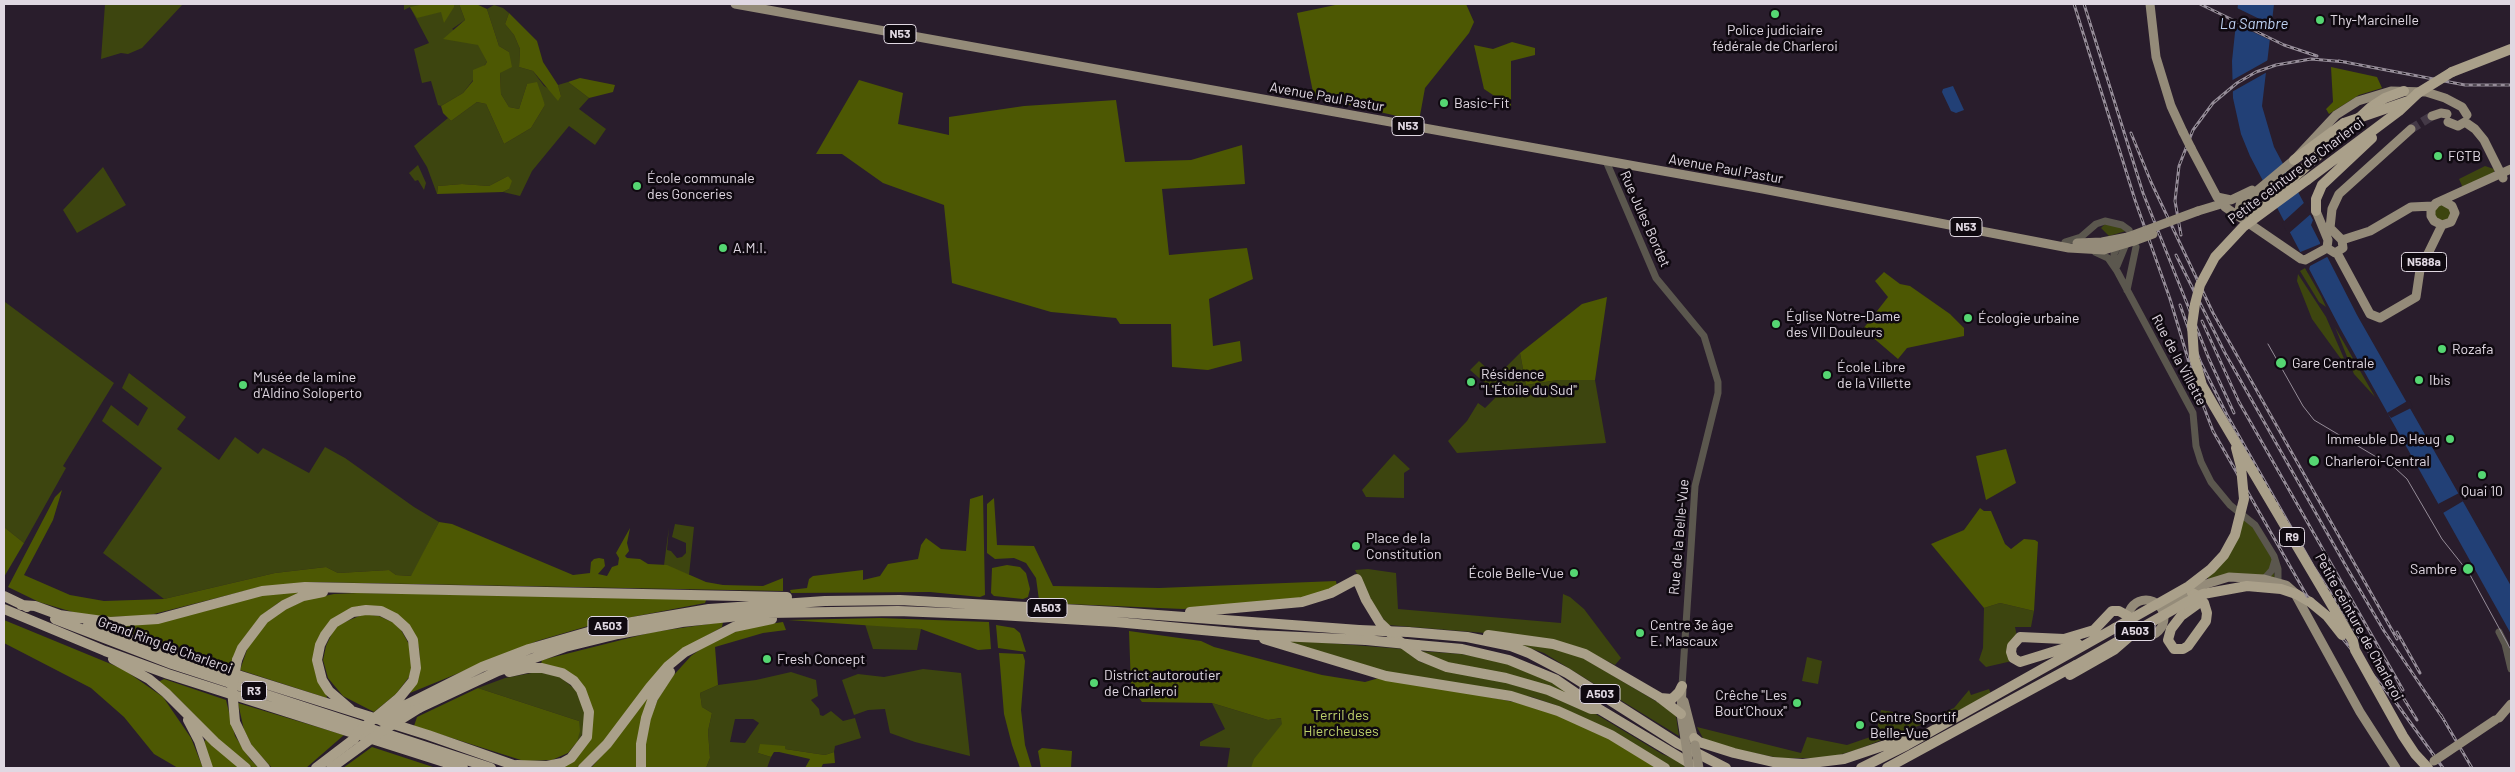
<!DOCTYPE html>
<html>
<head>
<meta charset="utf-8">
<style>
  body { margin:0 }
  #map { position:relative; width:2515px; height:772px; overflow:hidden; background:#291d2c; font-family:Barlow,sans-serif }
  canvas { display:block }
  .frame { position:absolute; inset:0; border:5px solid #e0d8e2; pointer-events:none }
</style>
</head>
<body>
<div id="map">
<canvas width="2515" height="772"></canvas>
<div class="frame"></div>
</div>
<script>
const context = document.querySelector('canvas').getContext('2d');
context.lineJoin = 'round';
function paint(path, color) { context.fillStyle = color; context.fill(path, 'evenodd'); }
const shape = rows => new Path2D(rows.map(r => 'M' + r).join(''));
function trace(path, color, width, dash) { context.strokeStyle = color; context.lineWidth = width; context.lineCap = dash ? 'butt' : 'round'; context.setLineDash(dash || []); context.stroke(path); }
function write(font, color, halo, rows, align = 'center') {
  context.font = font + ' Barlow,sans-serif'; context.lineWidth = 5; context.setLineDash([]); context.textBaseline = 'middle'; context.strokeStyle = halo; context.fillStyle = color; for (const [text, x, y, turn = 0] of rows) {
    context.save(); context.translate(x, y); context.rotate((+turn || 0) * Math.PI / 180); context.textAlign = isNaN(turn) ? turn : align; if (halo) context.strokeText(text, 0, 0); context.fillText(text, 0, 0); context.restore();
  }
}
paint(shape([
  [105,4,183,4,142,48,128,54,121,53,101,59],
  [404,4,459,4,465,20,452,29,479,45,487,62,463,93,441,106,438,105,431,81,422,83,414,49,429,43,410,7,404,10],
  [494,5,503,8,509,13,505,24,514,35,520,49,519,67,533,71,544,86,561,96,558,85,568,82,589,98,579,109,606,129,595,145,569,126,532,171,520,196,503,192,509,189,508,176,489,186,462,184,438,186,437,194,427,167,414,146,448,118,451,121,477,102,486,104,504,144,531,128,545,105,540,95,527,84,519,109,509,107,501,94,500,73,509,52,499,46,487,9],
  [418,165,426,183,424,190,418,180,415,181,409,173],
  [2485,166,2494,169,2494,173,2463,188,2459,179],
  [103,167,126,205,77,233,63,210],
  [2440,205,2449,206,2451,209,2449,219,2440,221,2435,216,2435,209],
  [2105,224,2116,225,2126,231,2109,236,2101,228],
  [2305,268,2321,296,2326,307,2319,302,2300,271],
  [2298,274,2326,317,2349,370,2312,319,2297,281],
  [5,302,114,383,63,466,66,468,24,543,4,527],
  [2335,327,2375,397,2354,374],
  [1520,353,1526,385,1558,380,1595,380,1606,443,1457,453,1448,441,1467,421,1478,403,1485,408,1495,398,1494,391,1470,370,1479,361,1496,377],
  [129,373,186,417,177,429,219,460,235,437,258,454,263,448,309,473,325,447,345,458,414,507,439,522,412,576,396,575,389,570,338,573,326,567,275,573,164,599,103,553,162,468,102,421,111,405,138,426,148,408,122,388],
  [1394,454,1410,469,1404,473,1404,498,1366,497,1362,490],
  [2244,518,2254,525,2272,557,2275,579,2208,580,2208,576],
  [675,524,694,527,689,575,664,565,669,527,667,550,671,551,677,558,682,557,686,553,686,543,672,537],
  [1368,569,1396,573,1398,609,1561,623,1563,594,1570,597,1584,609,1621,658,1615,665,1583,649,1534,637,1388,625,1375,608,1355,570],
  [2000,603,2034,611,2031,627,2015,627,2017,636,2012,661,1986,667,1979,660,1983,648,1984,608],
  [865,624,921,629,917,650,873,649],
  [1278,639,1403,649,1420,662,1546,692,1594,713,1662,754,1684,763,1684,768,1669,768,1558,706,1532,697,1386,673],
  [1518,644,1536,644,1578,655,1669,709,1676,716,1679,736,1544,653],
  [1420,651,1461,654,1500,661,1544,678,1578,698,1453,666],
  [1807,657,1822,661,1818,684,1802,681],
  [923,669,961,673,970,756,915,742,890,733,885,709,868,710,854,715,842,680,858,674,884,677],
  [537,672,559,676,576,690,585,711,583,733,575,746,579,721,478,688,505,678],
  [791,672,816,680,818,696,811,700,819,709,820,715,823,716,831,711,843,721,855,718,861,738,835,746,834,752,825,755,785,749,758,753,771,757,767,768,706,768,710,758,708,731,712,713,702,707,700,693,718,685,756,680],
  [735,719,753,719,759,723,745,743,730,742],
  [1989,689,1991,694,1962,709,1856,750,1828,758,1779,758,1729,748,1704,740,1697,727,1801,753,1807,737,1847,745,1876,735,1881,710,1929,718,1954,708,1969,690,1971,695],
  [1212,703,1268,720,1282,718,1283,733,1263,768,1227,768,1230,748,1200,746,1200,742,1225,729]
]), '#3d450f');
paint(shape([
  [425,4,454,4,454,7,444,23,441,12,417,18,410,7],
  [459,4,476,4,487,9,499,46,509,52,512,67,500,73,501,94,509,107,519,109,527,84,537,82,545,105,531,128,504,144,486,104,477,102,451,121,443,113,441,106,463,93,473,81,473,70,485,65,487,62,478,45,443,39,465,20],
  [1340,4,1466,4,1474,22,1469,33,1425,88,1419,121,1314,97,1297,13],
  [509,13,537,41,543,62,558,85,561,96,558,101,533,71,519,67,520,49,514,35,505,24],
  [1512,42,1535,48,1535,55,1511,61,1511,107,1484,89,1474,45,1493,49],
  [2331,67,2377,77,2382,88,2359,95,2329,114,2326,109,2333,102],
  [580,78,615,85,613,92,589,98,568,82],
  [859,80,903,93,898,124,949,135,949,117,1024,106,1116,100,1125,162,1191,160,1242,145,1245,184,1162,189,1169,255,1247,248,1253,279,1209,299,1213,346,1240,341,1242,361,1208,370,1172,367,1171,324,1120,324,1116,318,1051,312,952,283,944,205,883,183,842,154,816,154],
  [508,176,512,181,509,189,503,192,437,194,438,186,462,184,489,186],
  [1884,272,1900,284,1910,286,1950,314,1964,328,1964,336,1907,348,1898,359,1863,329,1888,297,1875,281],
  [1607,297,1595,380,1558,380,1526,385,1520,353,1582,304],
  [2006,449,2016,483,1986,500,1976,456],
  [62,490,53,520,24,575,70,595,104,601,164,599,275,573,326,567,338,573,389,570,396,575,411,576,439,522,452,524,573,575,590,573,591,562,594,559,599,558,604,559,605,566,598,574,607,576,612,567,618,565,619,558,616,553,630,528,627,543,629,551,625,556,627,558,640,559,648,564,667,565,706,582,723,585,763,586,783,578,783,591,308,582,256,588,146,616,107,617,86,616,39,602,8,587,55,497],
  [983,495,985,595,980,597,930,592,791,593,790,590,807,588,809,579,813,576,863,570,863,580,880,576,888,564,918,559,921,545,926,538,941,549,966,551,970,499],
  [994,498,997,545,1034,546,1053,586,1159,588,1336,581,1337,586,1314,598,1242,605,1183,609,1046,603,1039,600,1036,578,1026,563,1014,558,995,559,987,553,987,504],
  [1980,508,1984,511,1991,511,2005,544,2011,549,2024,539,2035,540,2038,542,2034,611,2000,603,1984,608,1931,544,1964,530],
  [4,527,24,543,4,577],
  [1007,565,1020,567,1026,573,1030,589,1028,597,1023,599,994,596,991,593,992,568],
  [307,590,278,603,261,616,243,639,229,667,106,625,264,594],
  [357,593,707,598,705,603,595,624,537,641,410,693,420,662,419,648,414,635,367,607,317,640,327,698,240,670,249,644,273,615,305,600,334,594],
  [364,614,379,616,394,623,401,630,410,646,412,666,409,677,396,694,374,712,343,696,328,678,323,660,326,646,333,631,340,624],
  [880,618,989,622,991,649,978,650,921,629,788,620],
  [4,620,123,669,163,697,191,738,203,768,178,768,154,754,124,717,91,688,4,643],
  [723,622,722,627,682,650,591,757,577,768,565,768,564,765,582,751,587,695,541,664,542,660,653,632],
  [783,622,786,630,763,633,715,647,718,685,700,693,702,707,712,713,708,731,710,758,706,768,646,768,645,746,650,719,658,699,672,677,691,656,712,641,748,627],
  [996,625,1014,628,1020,633,1026,652,998,648],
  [1129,631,1201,641,1214,647,1322,675,1365,682,1386,676,1558,711,1665,768,1251,768,1254,759,1282,724,1281,718,1268,720,1212,703,1142,702,1131,687],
  [999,653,1023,654,1025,661,1021,710,1025,745,1032,768,1020,768,1012,745,1004,714],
  [164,679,226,700,235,736,250,759,259,768,253,768,223,744,173,693,158,682],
  [478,688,579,721,580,731,577,742,568,753,552,760,524,761,414,726,417,717],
  [647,696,651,698,638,768,591,768,616,739],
  [238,703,344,735,306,768,272,768,252,746,244,730],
  [206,739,239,768,212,768,204,742],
  [760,744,785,746,785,749,825,755,834,752,835,763,823,764,821,768,805,768,810,759,779,752,774,752,771,757,758,753],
  [372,747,436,768,343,768],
  [1042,748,1072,751,1071,768,1041,768,1038,751]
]), '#4d5803');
paint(shape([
  [2238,4,2274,4,2262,106,2274,147,2313,220,2311,225,2357,315,2511,586,2511,634,2340,328,2250,156,2241,134,2233,98,2232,61],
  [1953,86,1964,110,1956,113,1951,111,1942,92,1943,89]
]), '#224076');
paint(shape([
  [2235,7,2274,26,2272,41,2234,23],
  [2270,59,2269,71,2230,93,2229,82],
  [2306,201,2312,213,2288,234,2282,223],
  [2321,240,2331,258,2327,257,2310,266,2308,273,2298,253,2320,244],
  [2409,400,2413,407,2391,418,2387,413],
  [2461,492,2465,500,2443,513,2438,504]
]), '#291d2c');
trace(shape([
  [2411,129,2432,116]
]), '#443947', 9, [9, 4.5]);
trace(shape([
  [1606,161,1656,278,1704,336,1718,382,1718,393,1695,486,1682,686],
  [2065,242,2081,237,2096,224,2105,221,2122,225,2129,230],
  [2095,252,2108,258,2117,271,2193,413,2196,446,2201,462,2211,482,2230,505,2255,525,2274,556,2278,569,2278,582],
  [2117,266,2126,244],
  [2116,268,2114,254,2118,245],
  [2127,290,2136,247],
  [2264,579,2272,570,2275,560],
  [2499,632,2505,644,2511,669]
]), '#5b574e', 7);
trace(shape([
  [735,4,1763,189,2069,248,2104,250,2134,241],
  [2150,4,2156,57,2171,106,2183,132],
  [2432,116,2441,113,2447,114],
  [2448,122,2458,126,2465,122],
  [2465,122,2475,129,2484,140,2503,178],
  [2191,148,2217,197,2225,207,2301,259,2305,260,2327,248],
  [2217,197,2231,200,2252,190],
  [2443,201,2452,206,2455,213,2451,222,2442,225,2434,221,2431,216,2431,209,2436,203,2511,169],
  [2198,211,2221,204],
  [2316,211,2328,240],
  [2238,216,2240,205,2294,160,2336,115,2358,101,2391,91,2426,92,2445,98,2462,107,2467,115],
  [2328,240,2327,248,2335,253,2343,248,2342,240],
  [2342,240,2330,228,2332,209,2339,194,2411,129],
  [2342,240,2370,231,2411,207,2433,206],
  [2077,243,2102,242,2128,237],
  [2337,253,2370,314,2380,318,2416,297,2420,270,2442,225],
  '2128 618a18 18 0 1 1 36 0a18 18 0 1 1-36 0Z',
  [2158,605,2167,604,2203,585,2229,577,2264,579,2286,585,2294,592,2360,712,2396,768],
  [1682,686,1681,714,1685,739],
  [1684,701,1695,744],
  [2499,718,2511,704]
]), '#948b79', 9);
trace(shape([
  [2452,72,2511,49],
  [2294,160,2344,123],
  [2307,180,2399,111,2418,93],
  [2316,211,2316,199,2322,185,2372,138],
  [2253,215,2371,107,2385,98,2404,91],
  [2192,593,2198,596,2204,603,2207,613,2206,621,2188,646,2183,649,2174,649,2168,640,2171,629,2181,616,2199,603],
  [2296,594,2310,602],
  [4,596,27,607],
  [21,605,35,606,65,617],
  [4,609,105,651,168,674,463,768],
  [1190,612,1302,602,1331,593,1357,579,1366,600,1380,623,1399,641,1420,656,1447,667,1506,678,1548,690,1591,709,1599,709],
  [59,615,110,622,158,619,262,591,305,587,787,597],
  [55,619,172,664,491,768],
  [88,625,209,666,428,735,522,768],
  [1408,632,1467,637,1511,646,1529,653,1567,673,1677,743,1726,768],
  [1488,635,1553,644,1585,654,1659,697,1681,714],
  [1264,639,1386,676,1511,696,1558,711,1611,735,1665,768],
  [2078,644,2020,662,2013,658,2011,652,2012,646,2020,637,2064,639,2094,630,2112,611,2119,611,2128,616],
  [1417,645,1462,649,1509,660,1555,679,1599,709,1694,766],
  [113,659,149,679,166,693,215,742,246,768],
  [237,660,242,648,264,619,284,605,303,596,323,592],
  [509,672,527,668,542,668,562,673,574,681,581,690,589,712,587,737,571,758,562,763,547,766,517,765],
  [2070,675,2114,650,2129,637],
  [1660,698,1672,699,1679,692,1682,686],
  [406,705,482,667,529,649,609,626,709,609,825,601,900,600,1117,612,1359,630],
  [419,708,498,671,565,647,618,634,682,622,767,613,898,611,999,615,1116,622,1256,635,1366,640],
  [350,709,329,691,322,680,317,660,320,645,325,635,334,623,353,612,366,610,381,611,395,618,406,628,413,640,416,668,413,681,400,697],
  [188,720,199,741,208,768],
  [235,722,247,747,265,768],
  [1694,738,1699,742,1734,753,1773,762,1803,764,1844,759,1915,735],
  [316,768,354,739],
  [583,768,607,744,650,687,668,666,685,652,734,627,772,619],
  [641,768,641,744,646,718,653,698,670,672],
  [1861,768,1907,745,2115,628],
  [1887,768,2076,665]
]), '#aaa08a', 10);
trace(shape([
  [2268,344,2303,406,2314,420,2395,468,2407,479,2442,539,2469,573,2511,650]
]), '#968d99', 1);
const rail = shape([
  [2074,4,2135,200,2170,299,2197,389,2213,431,2307,596,2397,704,2443,768],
  [2084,4,2143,193,2209,359,2234,413],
  [2200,4,2284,45,2317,56],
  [2339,61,2465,85,2511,85],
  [2131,133,2151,182,2213,313,2397,639],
  [2181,235,2175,201,2179,166,2193,130,2213,103,2237,83,2256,72,2276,65,2311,59,2346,62],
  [2176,255,2225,353,2347,568,2384,631,2444,720],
  [2180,305,2200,361,2227,415,2313,566,2397,695],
  [2202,321,2239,402,2403,690],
  [2397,632,2420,673],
  [2396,686,2417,720],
  [2441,715,2472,768]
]);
trace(rail, '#968d99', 3);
trace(rail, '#0f0910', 1, [4]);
trace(shape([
  [2183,132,2191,148],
  [2128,237,2198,211],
  [2134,241,2153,234],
  [1685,739,1689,766],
  [1695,745,1699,768],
  [2434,761,2495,720]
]), '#948b79', 9);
trace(shape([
  [2418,93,2452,72],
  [2344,123,2408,101],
  [2307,180,2243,227,2215,257,2200,285,2195,304,2192,325,2194,357,2202,385,2214,406,2353,641,2355,650,2403,736,2415,754,2428,768],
  [2310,602,2327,616,2342,635],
  [2115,628,2189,586,2211,569,2224,555,2235,535,2244,499,2241,467,2236,448],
  [1359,630,1408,632],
  [1366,640,1417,645],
  [2076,665,2185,603,2203,594,2247,586,2281,589,2296,594],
  [382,721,406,705],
  [235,722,232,689,237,660],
  [354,739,358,732,400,697],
  [331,768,379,733,419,708]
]), '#aaa08a', 10);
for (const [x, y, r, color] of [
  [1775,14,5,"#55d672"],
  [2320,20,5,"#55d672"],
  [1444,103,5,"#55d672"],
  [2438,156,5,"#55d672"],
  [637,186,5,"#55d672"],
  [723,248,5,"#55d672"],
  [1968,318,5,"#55d672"],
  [1776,324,5,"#55d672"],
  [2442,349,5,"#55d672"],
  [2281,363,6,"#55d672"],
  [1827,375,5,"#55d672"],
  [2419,380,5,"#55d672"],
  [1471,382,5,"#55d672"],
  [243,385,5,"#55d672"],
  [2450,439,5,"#55d672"],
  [2314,461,6,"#55d672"],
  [2482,475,5,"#55d672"],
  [1356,546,5,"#55d672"],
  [2468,569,6,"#55d672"],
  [1574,573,5,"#55d672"],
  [1640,633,5,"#55d672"],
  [767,659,5,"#55d672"],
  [1094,683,5,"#55d672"],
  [1797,703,5,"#55d672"],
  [1860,725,5,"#55d672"]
]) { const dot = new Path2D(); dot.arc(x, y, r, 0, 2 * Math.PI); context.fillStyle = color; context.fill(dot); trace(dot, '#0f0910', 2); }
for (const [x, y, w] of [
  [900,34,32],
  [1408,126,32],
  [1966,227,32],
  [2424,262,45],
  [2292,537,25],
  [1047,608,40],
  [608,626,40],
  [2135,631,40],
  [254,691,25],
  [1600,694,40]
]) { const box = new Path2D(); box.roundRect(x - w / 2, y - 9.5, w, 19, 4); context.fillStyle = '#0f0910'; context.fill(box); trace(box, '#e0d8e2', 1); }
write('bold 12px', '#e0d8e2', null, [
  ["N53",900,34],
  ["N53",1408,126],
  ["N53",1966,227],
  ["N588a",2424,262],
  ["R9",2292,537],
  ["A503",1047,608],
  ["A503",608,626],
  ["A503",2135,631],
  ["R3",254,691],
  ["A503",1600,694]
]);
write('14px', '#e0d8e2', '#0f0910', [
  ["Thy-Marcinelle",2330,20],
  ["Police judiciaire",1775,30,"center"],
  ["fédérale de Charleroi",1775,46,"center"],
  ["Basic-Fit",1454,103],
  ["FGTB",2448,156],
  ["École communale",647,178],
  ["des Gonceries",647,194],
  ["A.M.I.",733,248],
  ["Église Notre-Dame",1786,316],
  ["des VII Douleurs",1786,332],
  ["Écologie urbaine",1978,318],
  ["Rozafa",2452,349],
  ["Gare Centrale",2292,363],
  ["École Libre",1837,367],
  ["de la Villette",1837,383],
  ["Résidence",1481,374],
  ["\"L'Étoile du Sud\"",1481,390],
  ["Musée de la mine",253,377],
  ["d'Aldino Soloperto",253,393],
  ["Ibis",2429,380],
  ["Immeuble De Heug",2440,439,"right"],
  ["Charleroi-Central",2325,461],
  ["Quai 10",2482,491,"center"],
  ["Place de la",1366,538],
  ["Constitution",1366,554],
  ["Sambre",2457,569,"right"],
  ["École Belle-Vue",1564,573,"right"],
  ["Centre 3e âge",1650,625],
  ["E. Mascaux",1650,641],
  ["Fresh Concept",777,659],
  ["District autoroutier",1104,675],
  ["de Charleroi",1104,691],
  ["Crêche \"Les",1787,695,"right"],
  ["Bout'Choux\"",1787,711,"right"],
  ["Centre Sportif",1870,717],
  ["Belle-Vue",1870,733]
], 'left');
write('14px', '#e0d8e2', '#0f0910', [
  ["Avenue Paul Pastur",1327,97,10],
  ["Avenue Paul Pastur",1726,169,10],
  ["Petite ceinture de Charleroi",2296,171,-37],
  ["Rue Jules Bordet",1645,219,66],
  ["Rue de la Villette",2179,360,62],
  ["Rue de la Belle-Vue",1679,537,-85],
  ["Petite ceinture de Charleroi",2359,627,61],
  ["Grand Ring de Charleroi",165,645,20]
]);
write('14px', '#bed16b', '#0f0910', [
  ["Terril des",1341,715],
  ["Hiercheuses",1341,731]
]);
write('italic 15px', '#bdd1f2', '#0f0910', [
  ["La Sambre",2254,24]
]);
</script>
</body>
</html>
